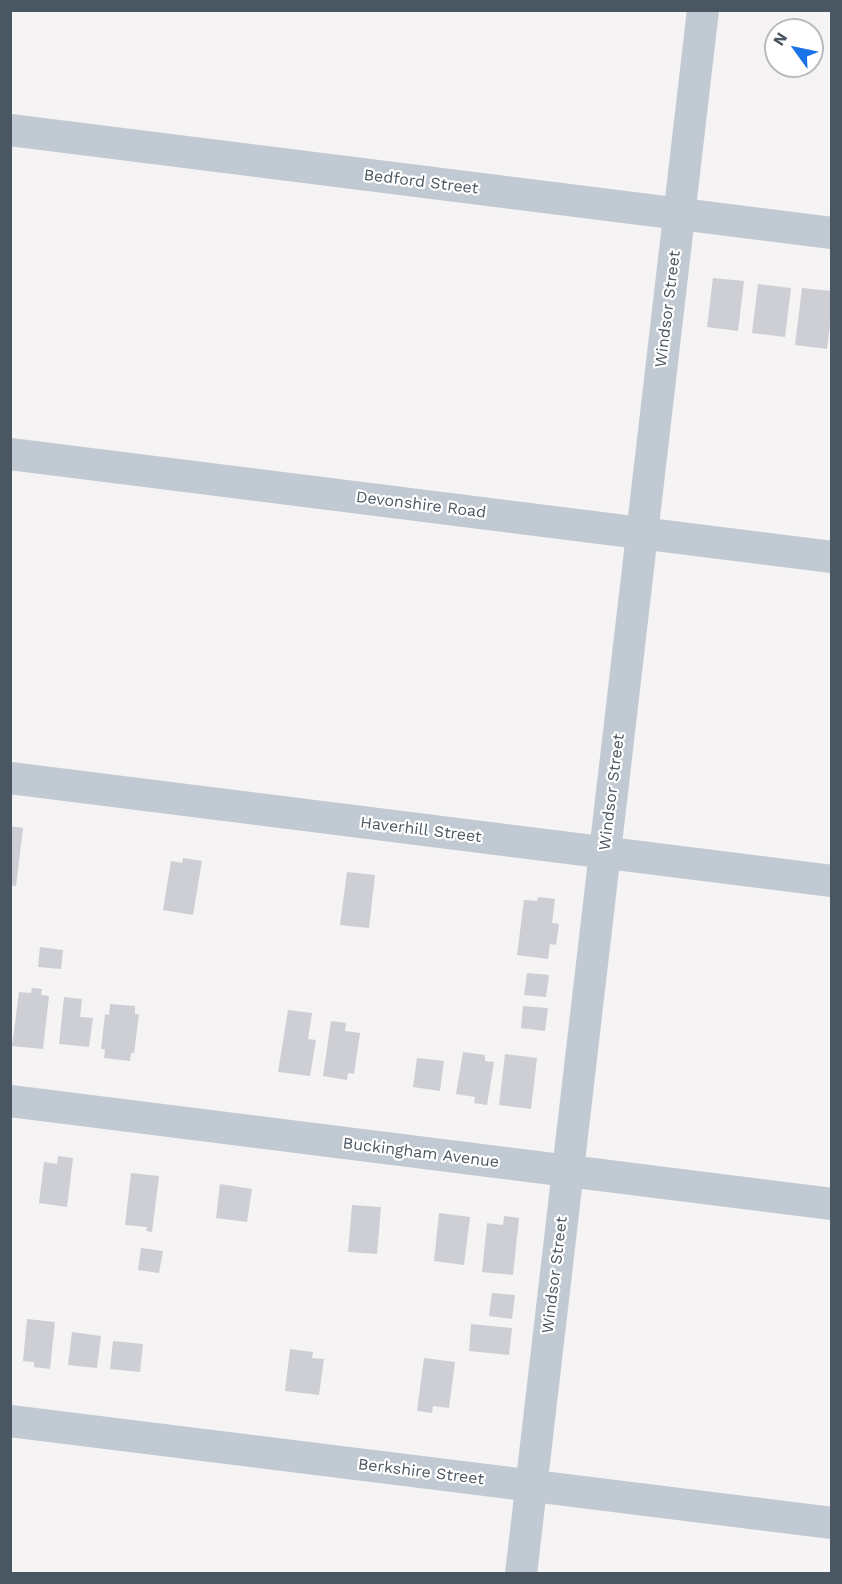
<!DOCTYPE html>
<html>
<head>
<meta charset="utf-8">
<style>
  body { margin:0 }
  #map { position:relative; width:842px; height:1584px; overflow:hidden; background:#f5f3f3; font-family:"Work Sans",sans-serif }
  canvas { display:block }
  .frame { position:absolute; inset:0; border:12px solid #4a5661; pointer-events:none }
  .north { position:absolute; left:764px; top:18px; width:60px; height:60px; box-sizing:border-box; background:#fff; border:2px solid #b7bbc0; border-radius:50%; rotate:303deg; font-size:16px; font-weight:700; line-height:24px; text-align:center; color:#4a5661 }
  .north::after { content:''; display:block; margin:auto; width:21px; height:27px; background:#1a73e8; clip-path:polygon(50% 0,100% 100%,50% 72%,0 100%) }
</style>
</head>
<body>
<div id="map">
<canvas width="842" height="1584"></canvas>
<div class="frame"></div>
<div class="north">N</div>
</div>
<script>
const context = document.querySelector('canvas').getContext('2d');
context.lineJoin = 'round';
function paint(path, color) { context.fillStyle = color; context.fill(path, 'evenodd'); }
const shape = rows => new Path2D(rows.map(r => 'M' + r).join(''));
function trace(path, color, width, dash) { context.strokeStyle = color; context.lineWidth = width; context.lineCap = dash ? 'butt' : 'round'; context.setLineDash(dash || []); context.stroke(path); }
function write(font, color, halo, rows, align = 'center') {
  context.font = font + ' "Work Sans",sans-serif'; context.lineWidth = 4.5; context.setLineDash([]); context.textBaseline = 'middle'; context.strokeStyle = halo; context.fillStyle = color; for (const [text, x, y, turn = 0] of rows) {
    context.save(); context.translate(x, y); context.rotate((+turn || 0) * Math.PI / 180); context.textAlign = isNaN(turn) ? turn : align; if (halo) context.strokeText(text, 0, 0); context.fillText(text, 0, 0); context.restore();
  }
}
paint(shape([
  [713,278,744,281,738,331,707,327],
  [758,284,791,288,785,337,752,333],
  [802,288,832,291,832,309,827,349,795,345],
  [10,826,23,828,16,886,10,885],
  [183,858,202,861,193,915,163,910,171,861,182,863],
  [347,872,375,875,369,928,340,925],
  [538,897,555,899,552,923,559,924,556,945,550,944,548,959,517,955,524,900,537,901],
  [40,947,63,950,61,969,38,967],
  [527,973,549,975,546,997,524,995],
  [32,988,42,989,41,995,49,996,43,1049,12,1046,19,992,31,993],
  [64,997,82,999,80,1017,93,1018,89,1047,59,1044],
  [110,1004,135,1006,135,1014,139,1014,134,1053,131,1053,130,1061,104,1058,105,1049,101,1049,105,1014,109,1015],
  [523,1006,548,1008,545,1031,521,1028],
  [288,1010,312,1013,308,1039,316,1040,310,1076,278,1072],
  [331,1021,346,1023,345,1031,360,1033,354,1074,348,1073,347,1080,323,1076],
  [463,1052,485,1055,485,1061,494,1062,487,1105,474,1103,475,1097,456,1094],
  [505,1054,537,1058,531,1109,499,1105],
  [417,1058,444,1061,440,1091,413,1087],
  [58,1156,73,1158,67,1207,39,1203,44,1162,57,1164],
  [131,1173,159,1176,152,1232,146,1231,147,1227,125,1225],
  [220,1184,252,1189,247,1222,216,1218],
  [352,1205,381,1207,377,1254,348,1252],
  [439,1213,470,1217,464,1265,434,1261],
  [504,1216,519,1218,513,1275,482,1272,487,1223,503,1225],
  [141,1248,163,1251,159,1273,138,1270],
  [492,1293,515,1295,512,1319,489,1316],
  [27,1319,55,1322,50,1369,34,1367,34,1362,23,1361],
  [471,1324,512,1328,509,1355,469,1351],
  [72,1332,101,1336,97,1368,68,1365],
  [113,1341,143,1344,140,1372,110,1369],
  [290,1349,313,1352,312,1358,324,1359,319,1395,285,1391],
  [424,1358,455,1362,449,1408,433,1406,432,1413,417,1411]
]), '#cdcfd5');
trace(shape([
  [10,130,832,233],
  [10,454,832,557],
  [10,778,832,881],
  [10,1101,832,1204],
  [10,1421,832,1523],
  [521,1574,703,10]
]), '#c1cad2', 32);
write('16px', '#4a5661', '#fff', [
  ["Bedford Street",421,182,7],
  ["Windsor Street",668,309,-83],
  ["Devonshire Road",421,505,7],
  ["Windsor Street",612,792,-83],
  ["Haverhill Street",421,830,7],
  ["Buckingham Avenue",421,1153,7],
  ["Windsor Street",555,1275,-83],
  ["Berkshire Street",421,1472,7]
]);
</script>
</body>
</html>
